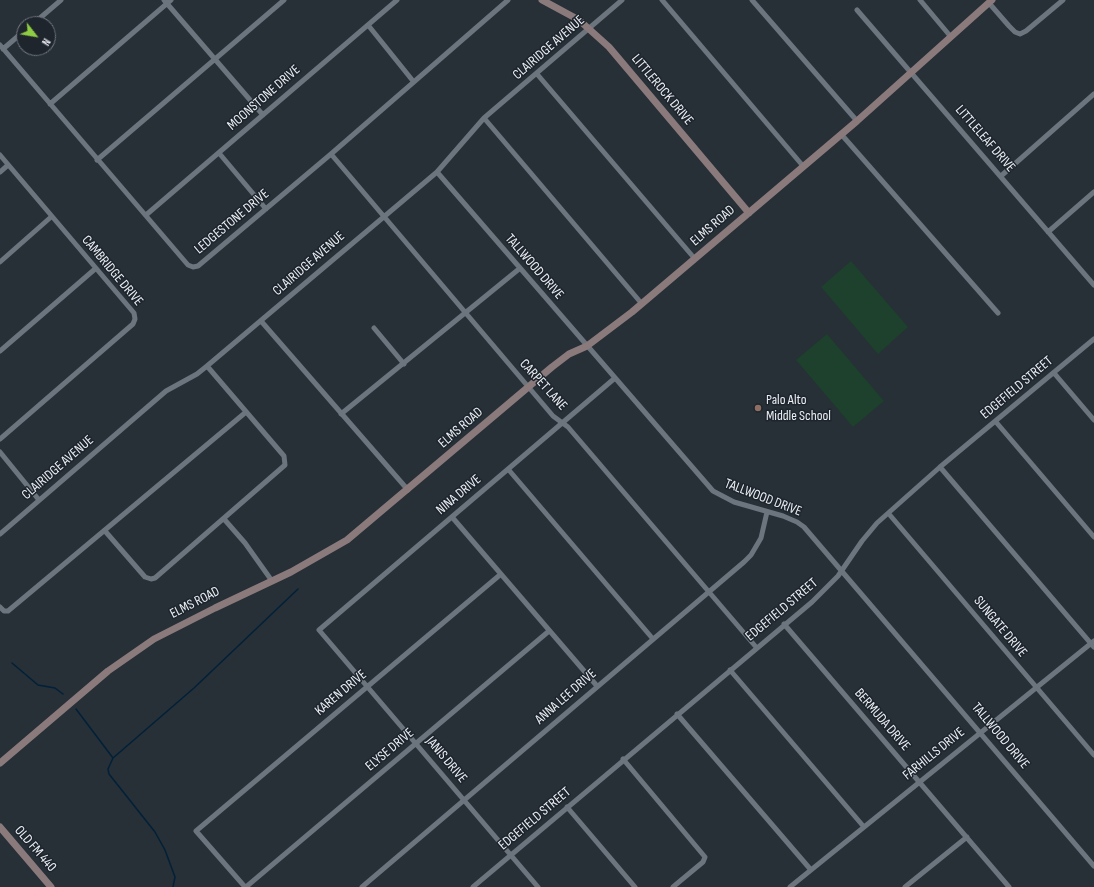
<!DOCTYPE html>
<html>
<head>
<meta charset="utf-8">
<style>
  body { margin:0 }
  #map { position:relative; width:1094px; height:887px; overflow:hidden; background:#272f37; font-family:"Sofia Sans Condensed",sans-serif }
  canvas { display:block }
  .north { position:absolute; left:16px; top:16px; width:40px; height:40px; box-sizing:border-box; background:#1e252d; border:1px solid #70767d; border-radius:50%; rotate:121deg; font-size:11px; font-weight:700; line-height:16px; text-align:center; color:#eaeff4 }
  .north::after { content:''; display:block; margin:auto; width:14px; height:18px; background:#8ecd43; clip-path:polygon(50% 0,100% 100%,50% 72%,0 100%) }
</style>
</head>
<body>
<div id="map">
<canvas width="1094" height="887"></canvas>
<div class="north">N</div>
</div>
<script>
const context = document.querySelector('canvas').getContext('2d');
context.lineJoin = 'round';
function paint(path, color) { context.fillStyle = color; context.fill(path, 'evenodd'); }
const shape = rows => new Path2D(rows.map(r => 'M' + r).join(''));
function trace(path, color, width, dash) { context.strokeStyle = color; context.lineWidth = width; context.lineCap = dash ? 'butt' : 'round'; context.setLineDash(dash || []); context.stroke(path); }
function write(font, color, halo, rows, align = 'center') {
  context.font = font + ' "Sofia Sans Condensed",sans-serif'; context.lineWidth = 3; context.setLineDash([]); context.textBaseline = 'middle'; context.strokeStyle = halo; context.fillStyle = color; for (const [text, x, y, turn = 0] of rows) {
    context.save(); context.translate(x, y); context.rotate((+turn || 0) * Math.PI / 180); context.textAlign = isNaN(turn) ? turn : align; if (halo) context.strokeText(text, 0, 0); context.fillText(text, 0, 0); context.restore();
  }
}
paint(shape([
  [851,261,908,327,878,354,821,287],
  [827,334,884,401,853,427,796,360]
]), '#1d412c');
trace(shape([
  [12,663,38,685,55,688,63,694],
  [76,709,113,758],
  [173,887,175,877,165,850,155,832,109,774,108,769,113,758,194,688,298,589]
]), '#002139', 1.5);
trace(shape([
  [164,0,263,115],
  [662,0,803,166],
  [752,0,857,121],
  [920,0,951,37],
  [989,3,1009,26,1015,32,1020,34,1026,31,1063,0],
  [857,10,1094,285],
  [33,24,61,0],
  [368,25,413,81],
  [0,45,188,265,193,267,198,266,331,154,508,0],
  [3,49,24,31],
  [537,74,695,259],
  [50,104,171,0],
  [484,118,642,304],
  [841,134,998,313],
  [219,153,266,209],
  [331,154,553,416,568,427,756,647],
  [0,155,134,313,135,319,133,324,0,439],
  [97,160,284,0],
  [0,172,8,165],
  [437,172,713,491,734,502,783,516,797,522,804,527,1094,866],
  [1001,176,1094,94],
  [146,215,397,0],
  [1048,232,1094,192],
  [0,262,51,217],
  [261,321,408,490],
  [374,328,404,364],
  [0,351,95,269],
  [1054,373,1094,420],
  [341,414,519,269],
  [996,422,1094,537],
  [0,452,39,500],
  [940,467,1094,647],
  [508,469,653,639],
  [889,514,1094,755],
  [452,517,597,686],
  [224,519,245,543,272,581],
  [105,531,145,577,151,579,155,578,285,465,284,456,207,366],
  [0,534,166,391,197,374,207,366,437,172,484,118,622,0],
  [0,607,4,611,8,611,246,412],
  [784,624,1009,887],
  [730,670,864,827],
  [677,714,811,870],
  [623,759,705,857,703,862,673,887],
  [567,807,635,887],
  [245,887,196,831,501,574],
  [246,887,549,631],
  [362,887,744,562,751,555,761,538,767,512],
  [473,887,812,602,838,576,862,541,877,523,940,467,1094,339],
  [538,887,319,630,615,378],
  [790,887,1094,641],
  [905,887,967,837]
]), '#6c747e', 5);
trace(shape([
  [542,0,579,20,609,47,749,213],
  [0,763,108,671,154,639,215,608,291,572,347,540,552,367,569,354,587,346,632,312,857,121,992,0],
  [0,827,51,887]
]), '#8b7a7b', 7);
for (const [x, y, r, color] of [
  [758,408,4,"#8d6e63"]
]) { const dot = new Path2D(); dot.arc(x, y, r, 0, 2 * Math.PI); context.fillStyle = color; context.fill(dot); trace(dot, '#1e252d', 1.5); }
write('14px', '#eaeff4', '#1e252d', [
  ["CLAIRIDGE AVENUE",549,48,-41],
  ["LITTLEROCK DRIVE",662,90,50],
  ["MOONSTONE DRIVE",264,98,-41],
  ["LITTLELEAF DRIVE",985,139,49],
  ["LEDGESTONE DRIVE",232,222,-40],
  ["ELMS ROAD",713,226,-41],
  ["CLAIRIDGE AVENUE",309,264,-41],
  ["TALLWOOD DRIVE",534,267,49],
  ["CAMBRIDGE DRIVE",112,271,50],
  ["CARPET LANE",543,385,48],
  ["EDGEFIELD STREET",1017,388,-40],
  ["ELMS ROAD",461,428,-41],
  ["CLAIRIDGE AVENUE",58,468,-41],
  ["NINA DRIVE",459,495,-40],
  ["TALLWOOD DRIVE",763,498,21],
  ["ELMS ROAD",195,603,-27],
  ["EDGEFIELD STREET",782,610,-40],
  ["SUNGATE DRIVE",1000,627,50],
  ["KAREN DRIVE",341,693,-40],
  ["ANNA LEE DRIVE",566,697,-41],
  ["BERMUDA DRIVE",882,720,49],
  ["TALLWOOD DRIVE",1000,736,50],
  ["ELYSE DRIVE",390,750,-40],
  ["FARHILLS DRIVE",934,754,-39],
  ["JANIS DRIVE",446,760,50],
  ["EDGEFIELD STREET",535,819,-40],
  ["OLD FM 440",35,849,49]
]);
write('14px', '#eaeff4', '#1e252d', [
  ["Palo Alto",766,400],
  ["Middle School",766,416]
], 'left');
</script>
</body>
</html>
